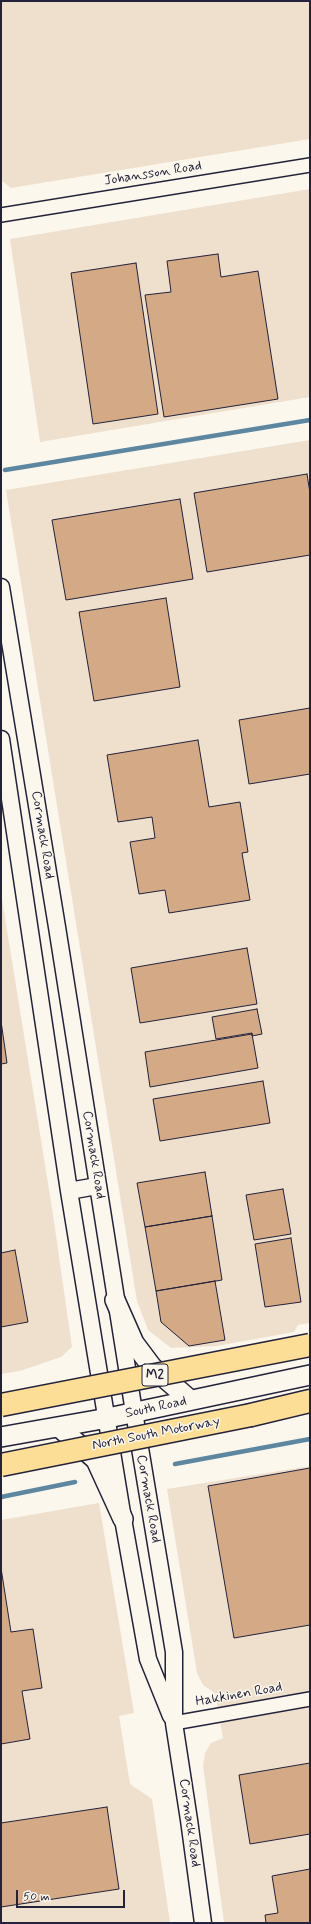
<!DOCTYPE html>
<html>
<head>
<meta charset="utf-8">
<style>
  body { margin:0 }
  #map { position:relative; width:311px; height:1924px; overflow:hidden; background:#fbf7ec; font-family:Mynerve,sans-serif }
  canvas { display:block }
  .frame { position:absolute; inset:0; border:2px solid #22223b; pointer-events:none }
  .scale { position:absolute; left:16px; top:1890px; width:109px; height:18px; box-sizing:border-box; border:2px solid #22223b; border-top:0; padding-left:5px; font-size:12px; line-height:14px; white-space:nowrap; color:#22223b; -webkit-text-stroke:3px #fbf7ec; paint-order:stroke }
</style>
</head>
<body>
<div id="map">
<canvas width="311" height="1924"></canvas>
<div class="frame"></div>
<div class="scale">50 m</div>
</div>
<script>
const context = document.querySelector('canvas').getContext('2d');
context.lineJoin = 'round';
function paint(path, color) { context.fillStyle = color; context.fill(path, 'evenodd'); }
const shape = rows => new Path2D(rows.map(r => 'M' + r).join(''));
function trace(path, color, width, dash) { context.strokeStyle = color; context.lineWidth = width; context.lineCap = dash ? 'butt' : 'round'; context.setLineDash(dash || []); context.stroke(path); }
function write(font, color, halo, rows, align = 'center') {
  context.font = font + ' Mynerve,sans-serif'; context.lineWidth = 3; context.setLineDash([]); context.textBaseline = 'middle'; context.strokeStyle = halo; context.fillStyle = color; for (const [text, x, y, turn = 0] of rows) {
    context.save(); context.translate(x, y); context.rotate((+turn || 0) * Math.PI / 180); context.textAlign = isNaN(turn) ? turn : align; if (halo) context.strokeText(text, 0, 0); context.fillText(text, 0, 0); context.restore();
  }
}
paint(shape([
  [1,1,310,1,310,139,11,188,1,180],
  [310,189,310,397,40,442,10,239],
  [310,440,310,1323,298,1325,294,1332,217,1346,171,1348,148,1330,137,1301,6,490],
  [1,893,52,1208,72,1347,61,1357,20,1371,1,1374],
  [310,1466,310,1923,224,1923,203,1766,205,1753,211,1743,223,1738,215,1693,203,1685,197,1673,167,1489],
  [99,1503,134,1713,119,1716,130,1784,152,1799,170,1923,1,1923,1,1520]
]), '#efe0cd');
trace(shape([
  [5,470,310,420],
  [175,1464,310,1439],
  [1,1497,75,1482]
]), '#5d86a1', 4.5);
const building = shape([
  [218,254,221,277,258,271,278,399,164,417,145,295,171,292,167,261,218,254],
  [136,263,158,414,93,424,71,273,136,263],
  [307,474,310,493,310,555,207,572,194,493,307,474],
  [180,499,193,579,66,600,52,520,180,499],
  [166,598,180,687,94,701,79,612,166,598],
  [310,708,310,774,249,784,239,720,310,708],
  [198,740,209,807,240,802,248,852,242,853,250,900,169,913,165,890,139,894,130,842,155,838,152,817,118,822,107,755,198,740],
  [247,948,257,1004,140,1023,131,968,247,948],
  [257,1009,262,1034,252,1036,252,1033,216,1039,212,1017,257,1009],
  [1,1021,7,1063,1,1064,1,1021],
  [252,1034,258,1068,150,1087,145,1052,252,1034],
  [263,1081,270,1123,160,1141,153,1099,263,1081],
  [205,1172,212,1216,145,1227,137,1183,205,1172],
  [283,1189,291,1234,254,1240,246,1195,283,1189],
  [212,1216,222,1280,156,1291,145,1227,212,1216],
  [291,1238,301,1302,265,1307,255,1244,291,1238],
  [15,1250,28,1322,1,1327,1,1253,15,1250],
  [215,1281,225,1340,189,1346,161,1322,156,1291,215,1281],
  [310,1468,310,1625,234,1638,208,1486,310,1468],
  [1,1568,11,1632,33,1629,42,1688,22,1691,30,1739,1,1744,1,1568],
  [310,1763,310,1834,250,1844,239,1775,310,1763],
  [107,1807,119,1889,1,1907,1,1823,107,1807],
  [310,1869,310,1923,266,1923,265,1915,278,1913,272,1876,310,1869]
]);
paint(building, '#d4a985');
trace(building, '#22223b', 1);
const minor = shape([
  [1,215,310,165],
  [174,1723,310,1699]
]);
const tertiary = shape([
  [1,587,57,927,134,1412,174,1652,174,1723,189,1820,203,1923],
  [1,739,69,1191,123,1519,148,1659,171,1716],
  [69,1191,97,1186]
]);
const secondary = shape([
  [115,1300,134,1343,152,1367,190,1400],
  [59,1427,96,1460,123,1519],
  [1,1437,108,1418,310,1375]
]);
const motorway = shape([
  [251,1415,310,1401]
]);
trace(minor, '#22223b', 16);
trace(tertiary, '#22223b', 19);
trace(secondary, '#22223b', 22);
trace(motorway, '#22223b', 25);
trace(minor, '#fbf7ec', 13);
trace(tertiary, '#fbf7ec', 16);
trace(secondary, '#fbf7ec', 19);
trace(motorway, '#fcde96', 22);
const motorwayBridge = shape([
  [1,1405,310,1345],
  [1,1465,251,1415]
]);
trace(motorwayBridge, '#22223b', 25, []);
trace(motorwayBridge, '#fcde96', 22);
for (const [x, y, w] of [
  [155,1375,26]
]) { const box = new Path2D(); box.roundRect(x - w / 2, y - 11, w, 22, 3); context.fillStyle = '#fbf7ec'; context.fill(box); trace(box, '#22223b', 1); }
write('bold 13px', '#22223b', null, [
  ["M2",155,1375]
]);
write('14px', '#22223b', '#fbf7ec', [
  ["Johansson Road",153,174,-9],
  ["Cormack Road",42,835,81],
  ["Cormack Road",93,1155,81],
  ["South Road",156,1408,-12],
  ["North South Motorway",156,1434,-11],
  ["Cormack Road",148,1499,80],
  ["Hakkinen Road",239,1695,-10],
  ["Cormack Road",189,1823,82]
]);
</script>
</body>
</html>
